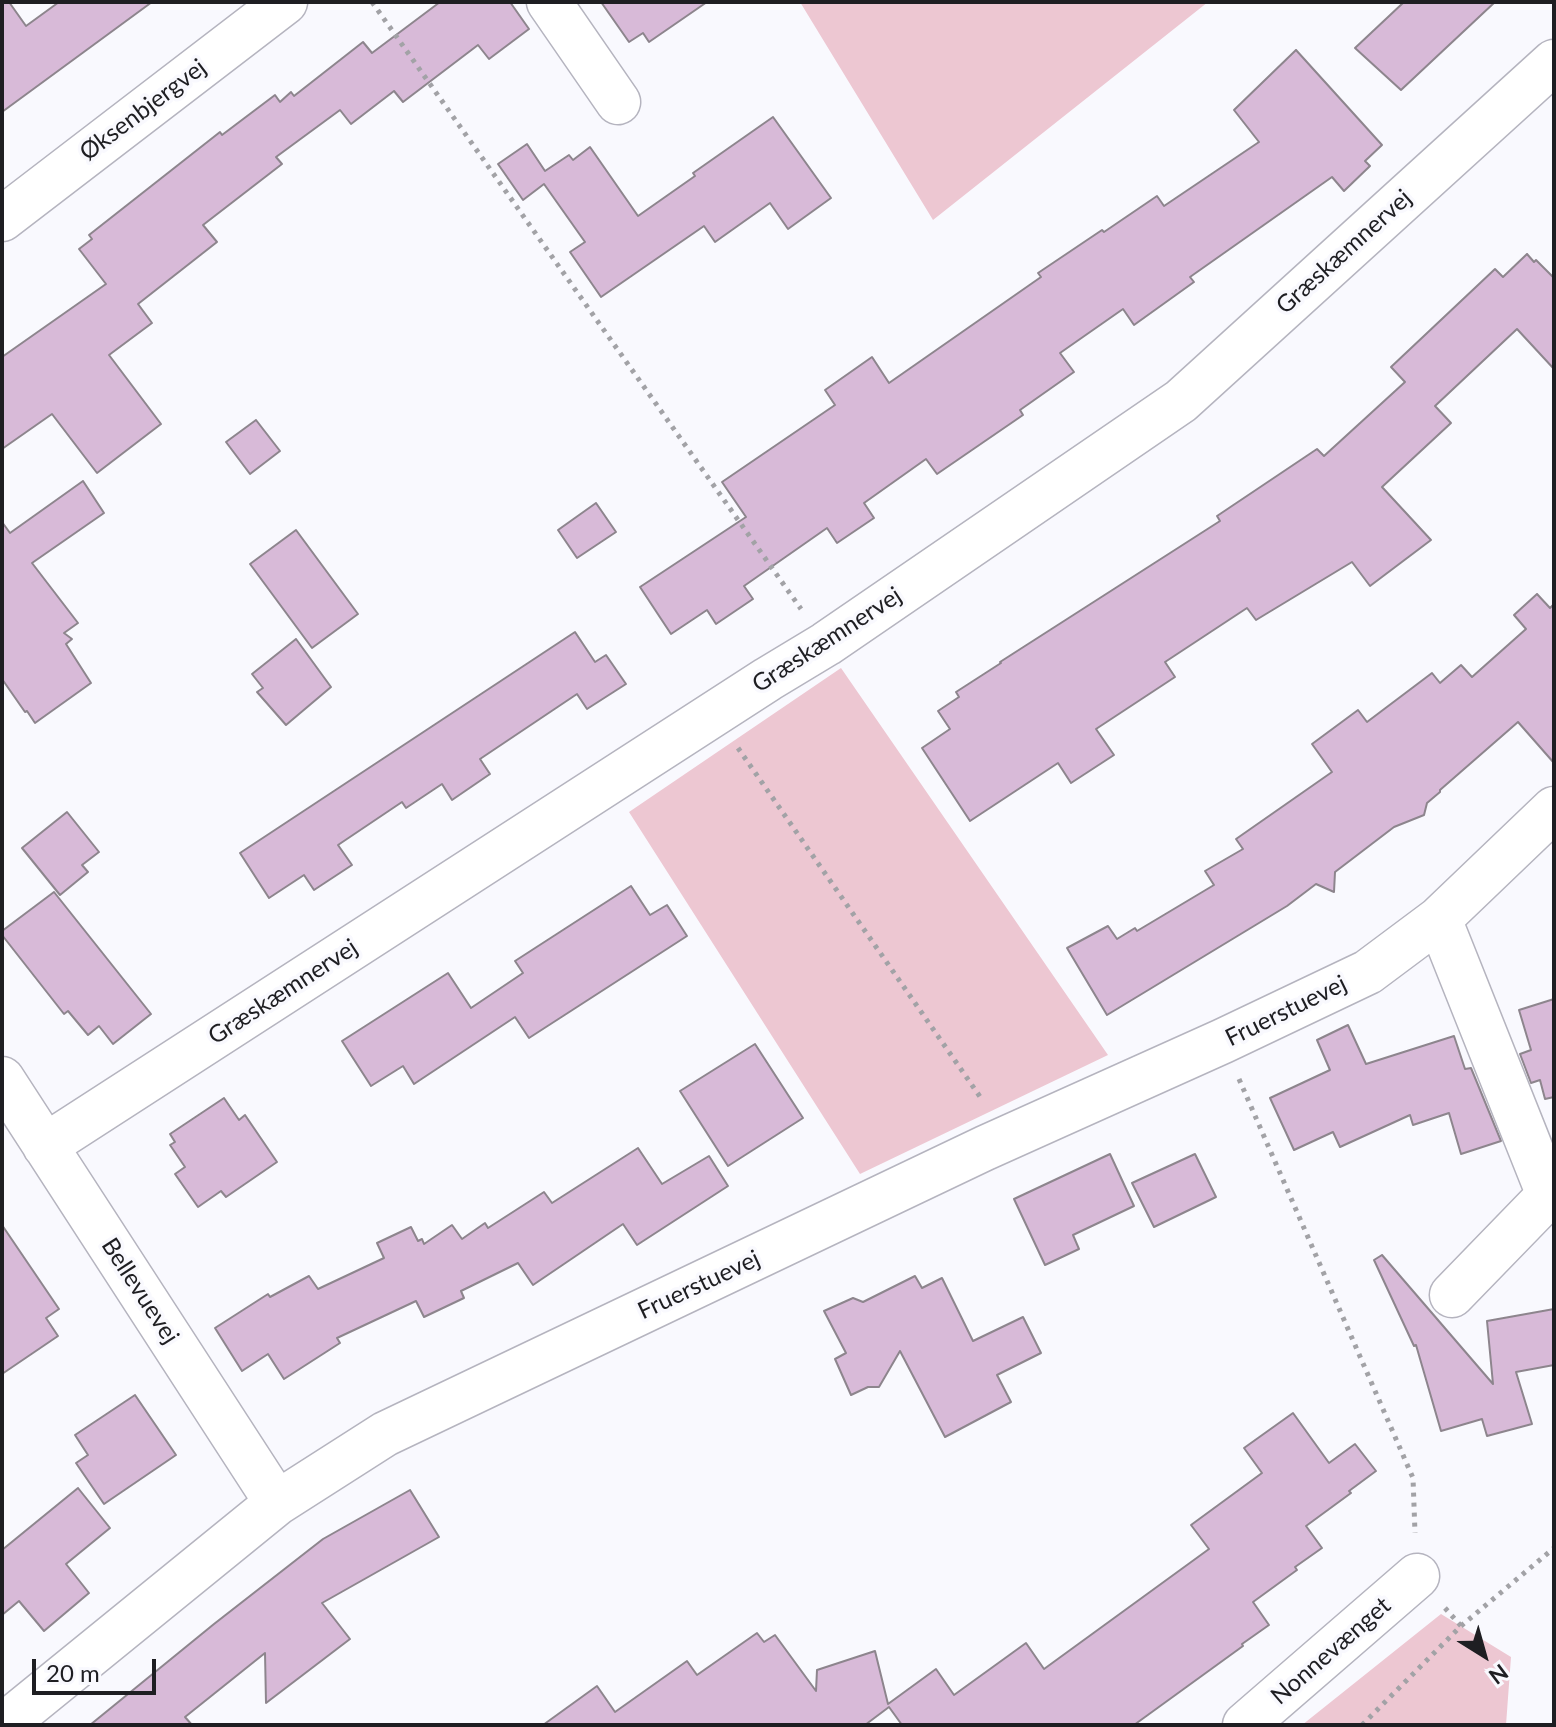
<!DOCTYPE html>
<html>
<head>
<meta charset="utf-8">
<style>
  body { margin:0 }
  #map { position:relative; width:1556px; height:1727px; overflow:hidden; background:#f9f9fe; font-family:Lato,sans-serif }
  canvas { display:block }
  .frame { position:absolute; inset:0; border:4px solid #1e1e22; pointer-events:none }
  .north { position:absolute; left:1444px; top:1615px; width:80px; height:80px; -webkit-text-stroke:6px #f9f9fe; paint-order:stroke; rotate:143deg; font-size:22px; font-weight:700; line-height:32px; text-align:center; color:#1e1e22 }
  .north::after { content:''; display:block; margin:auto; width:28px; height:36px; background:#1e1e22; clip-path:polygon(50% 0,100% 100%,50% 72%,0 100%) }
  .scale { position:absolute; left:32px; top:1659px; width:124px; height:36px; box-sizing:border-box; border:4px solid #1e1e22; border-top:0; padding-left:10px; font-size:24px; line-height:28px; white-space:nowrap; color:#1e1e22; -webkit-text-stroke:6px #f9f9fe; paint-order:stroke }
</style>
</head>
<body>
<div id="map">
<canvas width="1556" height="1727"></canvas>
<div class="frame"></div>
<div class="north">N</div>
<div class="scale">20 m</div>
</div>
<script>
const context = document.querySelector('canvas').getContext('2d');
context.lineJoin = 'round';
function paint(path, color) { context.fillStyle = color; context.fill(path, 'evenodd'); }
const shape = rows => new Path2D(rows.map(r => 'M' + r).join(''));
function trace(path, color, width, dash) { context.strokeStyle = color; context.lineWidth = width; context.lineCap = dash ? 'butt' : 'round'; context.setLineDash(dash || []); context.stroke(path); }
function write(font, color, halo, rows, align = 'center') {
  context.font = font + ' Lato,sans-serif'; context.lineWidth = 7; context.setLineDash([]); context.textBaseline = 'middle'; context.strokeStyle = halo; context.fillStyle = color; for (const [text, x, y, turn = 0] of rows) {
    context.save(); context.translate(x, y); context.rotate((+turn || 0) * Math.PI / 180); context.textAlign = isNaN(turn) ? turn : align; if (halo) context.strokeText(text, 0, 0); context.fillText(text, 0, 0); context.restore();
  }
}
paint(shape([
  [800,2,1208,2,933,220],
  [841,668,1108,1055,860,1174,629,812],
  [1441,1614,1511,1657,1506,1725,1302,1725]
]), '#edc7d2');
const building = shape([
  [2,2,9,2,26,26,59,2,152,2,2,112,2,2],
  [440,2,510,2,529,29,489,59,478,45,403,102,394,91,351,124,340,110,276,157,282,164,203,225,217,242,138,304,152,323,109,355,161,424,97,473,52,414,2,449,2,357,106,284,79,249,92,239,89,235,220,132,222,135,275,95,280,102,291,92,294,96,363,42,372,53,440,2],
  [601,2,707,2,649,42,643,33,629,42,601,2],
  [1404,2,1495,2,1401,90,1355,48,1404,2],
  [1296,50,1382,145,1365,161,1370,166,1344,191,1332,177,1190,277,1194,282,1134,325,1123,309,1060,353,1074,372,1020,410,1023,415,937,474,926,459,864,503,874,518,837,543,827,528,744,586,753,599,716,624,707,610,671,634,640,587,746,517,722,482,835,405,825,390,872,357,889,383,1041,277,1038,273,1102,230,1104,232,1157,196,1164,206,1259,142,1234,110,1296,50],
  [773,117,831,198,788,229,770,203,715,242,704,226,601,297,570,252,585,242,544,184,523,200,498,164,527,144,545,171,569,155,573,160,590,147,638,216,695,176,693,173,773,117],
  [1527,254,1534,262,1536,260,1554,278,1554,369,1517,329,1435,406,1451,423,1382,487,1431,540,1370,586,1352,562,1256,620,1247,608,1165,662,1175,677,1096,729,1114,755,1071,783,1058,763,970,821,922,748,950,729,938,711,959,697,956,692,1001,663,1000,662,1220,521,1217,516,1317,449,1324,456,1405,382,1391,367,1495,269,1503,277,1527,254],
  [256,420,280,451,250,474,226,442,256,420],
  [83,481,104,513,32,563,78,623,64,633,72,639,66,644,91,683,35,723,27,711,25,712,2,679,2,522,10,533,83,481],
  [596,503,616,532,577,558,558,530,596,503],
  [296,530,358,614,312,648,250,564,296,530],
  [1537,594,1550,608,1554,604,1554,763,1518,722,1440,790,1440,792,1427,803,1424,815,1394,827,1335,872,1334,892,1316,884,1287,906,1107,1015,1067,948,1108,926,1117,939,1135,928,1137,931,1214,885,1205,871,1243,849,1236,839,1332,772,1312,744,1358,710,1367,722,1432,673,1440,683,1461,665,1472,677,1526,629,1514,615,1537,594],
  [575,632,595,662,606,655,626,684,587,709,577,694,480,759,490,774,452,800,442,784,406,808,402,802,338,845,352,865,314,890,304,875,269,898,240,853,575,632],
  [296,639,331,687,286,725,257,692,263,688,252,674,296,639],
  [67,812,99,852,82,865,88,872,60,895,22,848,67,812],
  [631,886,650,915,667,905,687,936,529,1038,515,1017,414,1084,403,1066,371,1086,342,1041,448,973,471,1008,523,973,515,961,631,886],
  [54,892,151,1014,113,1044,99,1026,88,1035,68,1011,64,1014,2,935,2,931,54,892],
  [1554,999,1554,1097,1545,1099,1540,1080,1531,1083,1520,1054,1531,1050,1519,1010,1554,999],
  [1348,1025,1366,1064,1454,1036,1465,1069,1471,1068,1501,1141,1461,1154,1449,1113,1413,1125,1410,1115,1340,1147,1333,1132,1294,1150,1270,1098,1330,1070,1317,1040,1348,1025],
  [755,1044,803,1118,728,1166,680,1091,755,1044],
  [224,1098,239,1120,245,1115,277,1162,226,1197,221,1191,198,1207,175,1174,185,1167,170,1145,175,1142,170,1134,224,1098],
  [638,1148,662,1184,709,1156,728,1186,637,1245,623,1224,533,1285,518,1263,461,1291,464,1298,424,1317,416,1301,337,1338,340,1343,284,1379,268,1354,242,1371,215,1328,268,1294,270,1297,309,1276,318,1289,384,1258,377,1243,411,1227,418,1241,422,1239,424,1244,452,1225,462,1239,485,1223,488,1228,544,1192,552,1203,638,1148],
  [1110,1154,1134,1206,1073,1235,1079,1249,1045,1265,1014,1199,1110,1154],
  [1195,1154,1216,1197,1154,1227,1132,1183,1195,1154],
  [2,1225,59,1309,46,1318,58,1336,2,1374,2,1225],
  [1382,1255,1493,1384,1487,1321,1554,1309,1554,1365,1516,1372,1532,1424,1487,1436,1482,1419,1441,1431,1416,1345,1414,1346,1374,1260,1382,1255],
  [915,1276,922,1288,942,1278,973,1341,1023,1317,1041,1353,997,1375,1011,1402,945,1437,900,1351,879,1387,868,1387,851,1395,835,1359,846,1353,824,1311,853,1298,863,1302,915,1276],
  [135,1395,176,1455,104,1504,76,1463,88,1455,75,1435,135,1395],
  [1293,1413,1329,1463,1355,1444,1376,1471,1349,1491,1351,1493,1306,1526,1322,1548,1295,1567,1297,1570,1253,1602,1269,1625,1242,1644,1243,1646,1134,1725,902,1725,889,1707,865,1725,543,1725,597,1686,615,1712,687,1661,697,1675,757,1633,764,1642,775,1635,816,1691,817,1670,875,1651,888,1704,936,1669,954,1695,1026,1643,1044,1669,1209,1549,1191,1525,1262,1473,1244,1448,1293,1413],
  [78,1488,110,1528,66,1564,89,1593,44,1631,19,1601,2,1615,2,1550,78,1488],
  [410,1490,439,1537,322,1603,350,1639,266,1703,265,1653,185,1717,192,1725,90,1725,214,1624,323,1539,410,1490]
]);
paint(building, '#d8bad8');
trace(building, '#8d858d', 2);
const minor = shape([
  [549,2,618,102],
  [2,219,285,2],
  [1439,919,1549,1195,1452,1295],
  [2,1079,277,1503],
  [45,1146,768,679,826,644,1181,401,1554,62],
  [4,1725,277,1503,385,1434,985,1148,1223,1041,1368,972,1439,919,1554,809],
  [1245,1725,1417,1576]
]);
trace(minor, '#b5b4bf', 47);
trace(shape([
  [372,2,801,609],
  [738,748,983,1101],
  [1239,1079,1413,1478,1415,1533],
  [1445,1608,1461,1626],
  [1362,1725,1461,1626,1554,1548]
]), '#a2a2a6', 5, [4, 6]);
trace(minor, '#fff', 44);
write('24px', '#1e1e22', '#f9f9fe', [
  ["Øksenbjergvej",143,110,-37],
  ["Græskæmnervej",1344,252,-42],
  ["Græskæmnervej",827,640,-33],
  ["Græskæmnervej",283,992,-33],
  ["Fruerstuevej",1286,1011,-26],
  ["Fruerstuevej",699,1285,-25],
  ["Bellevuevej",140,1291,57],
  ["Nonnevænget",1331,1651,-41]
]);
</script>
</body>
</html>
